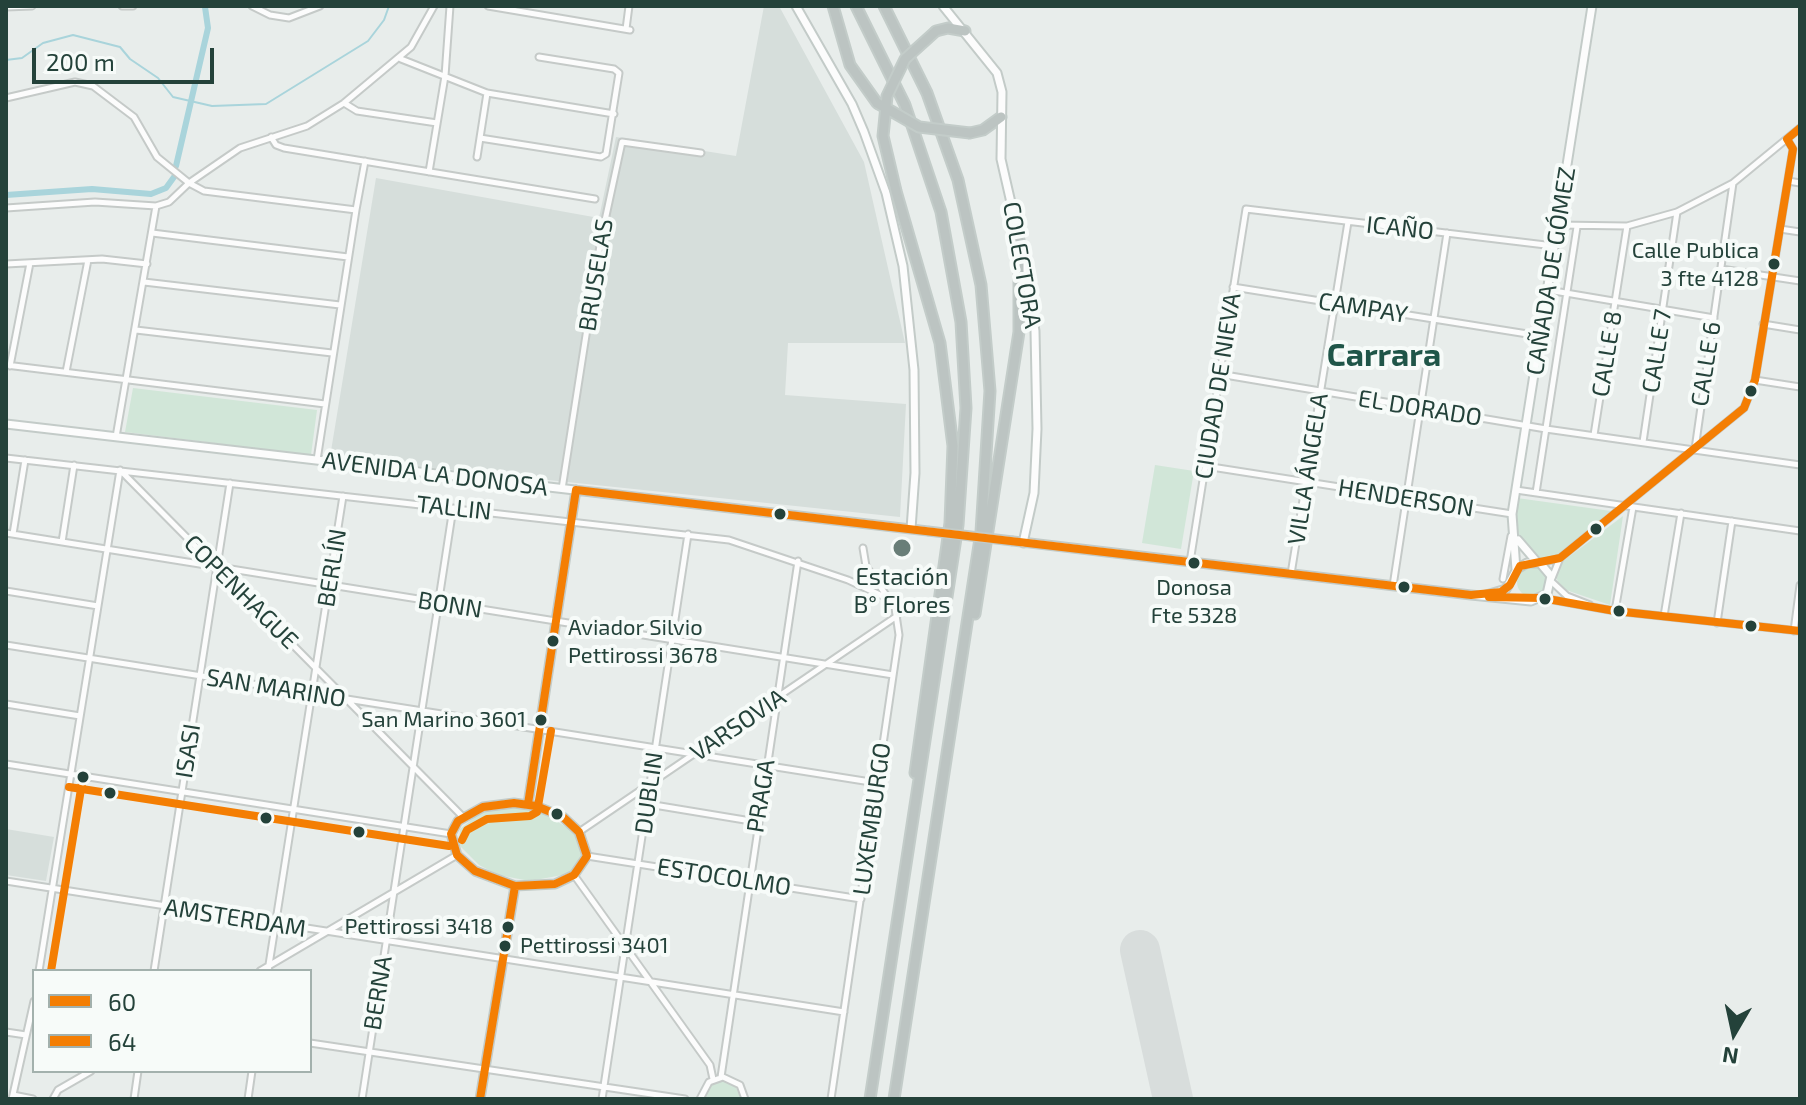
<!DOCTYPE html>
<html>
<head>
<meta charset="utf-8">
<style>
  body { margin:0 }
  #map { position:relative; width:1806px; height:1105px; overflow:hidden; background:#e8edeb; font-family:"Exo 2",sans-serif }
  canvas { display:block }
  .frame { position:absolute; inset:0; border:8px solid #24423a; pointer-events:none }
  .legend { position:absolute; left:32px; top:969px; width:280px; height:104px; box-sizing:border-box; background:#f7fbf9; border:2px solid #a3b1ad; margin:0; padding:10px 14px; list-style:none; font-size:24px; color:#24423a }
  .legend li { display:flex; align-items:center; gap:16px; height:40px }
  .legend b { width:40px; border:2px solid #a3b1ad }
  .north { position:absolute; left:1694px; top:993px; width:80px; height:80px; -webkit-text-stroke:6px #f7fbf9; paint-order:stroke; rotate:189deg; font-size:22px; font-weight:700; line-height:32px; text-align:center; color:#24423a }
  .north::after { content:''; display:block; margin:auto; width:28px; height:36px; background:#24423a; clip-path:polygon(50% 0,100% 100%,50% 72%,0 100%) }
  .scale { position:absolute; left:32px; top:48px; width:182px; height:36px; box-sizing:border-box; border:4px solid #24423a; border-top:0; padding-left:10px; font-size:24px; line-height:28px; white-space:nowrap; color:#24423a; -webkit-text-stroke:6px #f7fbf9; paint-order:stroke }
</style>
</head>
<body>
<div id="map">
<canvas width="1806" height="1105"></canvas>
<div class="frame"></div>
<ul class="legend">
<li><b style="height:10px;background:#f47e03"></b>60</li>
<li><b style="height:10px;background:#f47e03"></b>64</li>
</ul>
<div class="north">N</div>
<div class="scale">200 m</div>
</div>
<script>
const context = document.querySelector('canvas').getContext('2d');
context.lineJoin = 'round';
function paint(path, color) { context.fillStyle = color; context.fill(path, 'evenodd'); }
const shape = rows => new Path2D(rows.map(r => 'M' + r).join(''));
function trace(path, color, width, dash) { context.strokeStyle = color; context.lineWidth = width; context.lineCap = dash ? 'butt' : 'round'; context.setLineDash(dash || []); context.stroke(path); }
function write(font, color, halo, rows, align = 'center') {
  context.font = font + ' "Exo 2",sans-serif'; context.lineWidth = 8; context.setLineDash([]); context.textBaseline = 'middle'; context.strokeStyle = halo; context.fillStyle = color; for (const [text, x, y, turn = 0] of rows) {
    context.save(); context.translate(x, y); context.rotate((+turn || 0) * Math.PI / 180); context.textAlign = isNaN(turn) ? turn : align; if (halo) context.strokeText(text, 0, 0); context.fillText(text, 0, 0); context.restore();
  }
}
paint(shape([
  [764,6,779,6,864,162,905,343,788,343,785,395,906,404,900,517,330,457,376,178,599,218,616,137,736,156],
  [6,829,54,837,46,881,6,875]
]), '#d6dedb');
paint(shape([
  [133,388,317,410,311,455,125,432],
  [1155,465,1194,471,1181,549,1142,543],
  [1517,498,1611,511,1552,559,1542,560,1530,553,1520,537,1514,520],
  [1623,516,1610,605,1560,588,1556,576,1562,562],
  '1517 582a15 15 0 1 1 30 0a15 15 0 1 1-30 0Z',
  [502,808,526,808,545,814,571,830,580,842,582,854,578,865,568,874,530,881,498,875,479,865,459,845,460,829,480,813],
  [723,1081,735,1085,741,1099,704,1099,712,1084]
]), '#d1e6d8');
trace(shape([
  [205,6,205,7],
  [6,60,22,58,43,43,73,35,120,47,130,59,158,78,173,97,212,106,266,104,368,41,384,20,389,6]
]), '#a9d4db', 2);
trace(shape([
  [176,166,208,28,205,7],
  [6,195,92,189,151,194,166,188,174,177]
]), '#a9d4db', 6);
trace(shape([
  [1140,950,1173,1099]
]), '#d8dddc', 40);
const street = shape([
  [122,6,133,6],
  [252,6,270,15,289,18,320,6],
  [488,6,630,30],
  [6,7,32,6],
  [626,29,629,6],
  [401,59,487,93,614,114],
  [6,98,75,82,93,86,134,117,157,157,189,183,240,148,307,126,344,103,411,47,434,6],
  [344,103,357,111,437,123],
  [271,137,276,145,284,148,595,199],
  [480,138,601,157,606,154,619,73,614,69,539,57],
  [477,157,487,93],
  [429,172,445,76,450,6],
  [1788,181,1800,183],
  [6,208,95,202,156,206,169,202,189,183,204,191,356,210,317,460],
  [356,210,365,161],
  [1558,225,1627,226,1677,212,1733,183,1800,128],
  [1780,229,1800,232],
  [152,233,348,257],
  [6,264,102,259,147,264],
  [1721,269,1800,281],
  [144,282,340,305],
  [1233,287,1540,336],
  [1548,290,1714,318],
  [1763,324,1800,330],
  [136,330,332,353],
  [6,365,325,404],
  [10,366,30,263],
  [66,372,88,260],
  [1219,374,1546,429,1800,465],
  [1755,380,1800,387],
  [1594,435,1627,226],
  [116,437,156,206],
  [1643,442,1677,212],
  [1695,449,1733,183],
  [6,458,729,540,848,580,891,600],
  [1205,466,1512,514],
  [121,471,463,817],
  [562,489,601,239,622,142,701,153],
  [1516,490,1800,531],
  [1536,493,1577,227],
  [6,533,893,675],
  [13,534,25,460],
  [62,542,74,465],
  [1190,562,1246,209,1554,246],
  [1541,563,1560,558,1744,408,1755,380,1793,149,1787,139],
  [1291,574,1348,222],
  [1552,578,1560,558],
  [1503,579,1511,536],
  [1552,582,1567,596,1590,605],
  [1393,586,1447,233],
  [6,591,98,606],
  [1542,598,1615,611,1800,631],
  [1615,611,1633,507],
  [1664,616,1681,513],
  [1717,623,1732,521],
  [1794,631,1800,585],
  [6,645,877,783],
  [6,704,80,716],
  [6,764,451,834],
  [648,804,757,822],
  [579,832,897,616],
  [587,856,861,899],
  [574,875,710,1065,713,1079],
  [6,881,844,1012],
  [39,971,120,470],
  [154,971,230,483],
  [260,971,457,855],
  [268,971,343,496],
  [6,1032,26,1035],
  [310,1043,685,1099],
  [721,1077,798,561],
  [13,1095,33,1099],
  [12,1099,34,1001],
  [53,1099,58,1090,91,1071],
  [134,1099,138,1071],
  [248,1099,252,1071],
  [362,1099,453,508],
  [602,1099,688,534],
  [700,1099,709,1082,723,1077,740,1085,745,1099],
  [831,1099,899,635,895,608,866,566,863,548]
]);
const secondary = shape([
  [796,6,852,104,864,132,886,193,903,266,914,370,915,473,911,529],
  [943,6,997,73,1002,92,1001,159,1020,242],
  [1022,254,1035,331,1037,429,1034,493,1023,543],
  [6,424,928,531],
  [1518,540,1536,561],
  [1013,541,1471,595,1531,601,1547,594,1551,576,1540,563,1527,563,1517,569,1506,589,1483,596],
  [1516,570,1512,514,1592,6],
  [514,803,536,806,563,817,579,832,587,856,574,875,555,884,515,886,475,871,457,855,451,834,458,821,483,807,514,803],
  [528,804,576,490],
  [480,1099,515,886]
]);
const highway = shape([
  [833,6,850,65,877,103],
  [856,6,905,105,941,212,961,322,966,408,958,525,870,1099],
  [884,6,927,93,958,180,981,285,990,391,981,532,894,1099],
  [936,31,948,28,965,31],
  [970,133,983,130,1001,117],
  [896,191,940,343,953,446,950,523,915,773],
  [975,614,1019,332,1019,240]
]);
trace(street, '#c5cac8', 9);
trace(secondary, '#c3cbc8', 11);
trace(highway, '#c3ccc9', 13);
trace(street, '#fcfcfc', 5);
trace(secondary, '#fcfcfc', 7);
trace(highway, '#bcc4c2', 9);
const secondaryBridge = shape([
  [928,531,1013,541]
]);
const highwayBridge = shape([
  [877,103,919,127,970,133],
  [896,191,883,136,887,96,905,59,936,31]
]);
trace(secondaryBridge, '#c3cbc8', 11, []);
trace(highwayBridge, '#c3ccc9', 13, []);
trace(secondaryBridge, '#fcfcfc', 7);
trace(highwayBridge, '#bcc4c2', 9);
trace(shape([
  [576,490,1471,595,1501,592,1510,585,1520,566,1560,558,1744,408,1755,380,1793,149,1787,139,1800,128],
  [1489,597,1542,598,1615,611,1800,631],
  [514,803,536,806,563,817,579,832,587,856,574,875,555,884,515,886,475,871,457,855,451,834,458,821,483,807,514,803],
  [528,804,576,490],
  [480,1099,515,886]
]), '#f47e03', 8);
trace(shape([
  [69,787,449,846],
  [462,840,467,830,487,819,530,816,537,812,551,731],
  [51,971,83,777]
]), '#f47e03', 8);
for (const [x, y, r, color] of [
  [1774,264,7,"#24423a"],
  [1751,391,7,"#24423a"],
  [780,514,7,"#24423a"],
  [1596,529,7,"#24423a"],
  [902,548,10,"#697e78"],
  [1194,563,7,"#24423a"],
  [1404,587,7,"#24423a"],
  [1545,599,7,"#24423a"],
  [1619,611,7,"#24423a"],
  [1751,626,7,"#24423a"],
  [553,641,7,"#24423a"],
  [541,720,7,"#24423a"],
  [83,777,7,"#24423a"],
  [110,793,7,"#24423a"],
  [557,814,7,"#24423a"],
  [266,818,7,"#24423a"],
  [359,832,7,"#24423a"],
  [508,927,7,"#24423a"],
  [505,946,7,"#24423a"]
]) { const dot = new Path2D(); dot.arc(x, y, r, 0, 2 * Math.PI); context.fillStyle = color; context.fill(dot); trace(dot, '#f7fbf9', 3); }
write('22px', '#24423a', '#f7fbf9', [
  ["Calle Publica",1759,251],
  ["3 fte 4128",1759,279],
  ["Donosa",1194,588,"center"],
  ["Fte 5328",1194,616,"center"],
  ["Aviador Silvio",568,628,"left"],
  ["Pettirossi 3678",568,656,"left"],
  ["San Marino 3601",526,720],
  ["Pettirossi 3418",493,927],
  ["Pettirossi 3401",520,946,"left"]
], 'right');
write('24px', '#24423a', '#f7fbf9', [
  ["ICAÑO",1400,228,6],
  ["COLECTORA",1022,265,80],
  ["CAÑADA DE GÓMEZ",1551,271,-81],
  ["BRUSELAS",596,275,-81],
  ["CAMPAY",1363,308,9],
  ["CALLE 7",1657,351,-81],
  ["CALLE 8",1607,354,-81],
  ["CALLE 6",1706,364,-81],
  ["CIUDAD DE NIEVA",1218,386,-81],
  ["EL DORADO",1420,408,9],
  ["VILLA ÁNGELA",1308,469,-81],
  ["AVENIDA LA DONOSA",435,474,7],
  ["HENDERSON",1406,498,9],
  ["TALLIN",454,508,6],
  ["BERLÍN",332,568,-81],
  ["COPENHAGUE",241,592,45],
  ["BONN",450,605,9],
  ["SAN MARINO",276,688,9],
  ["VARSOVIA",738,725,-34],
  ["ISASI",188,751,-81],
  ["DUBLIN",649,793,-82],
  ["PRAGA",761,796,-81],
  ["LUXEMBURGO",872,819,-82],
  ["ESTOCOLMO",724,877,9],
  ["AMSTERDAM",235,918,9],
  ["BERNA",378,993,-81]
]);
write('24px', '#24423a', '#f7fbf9', [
  ["Estación",902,577],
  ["B° Flores",902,605]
]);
write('bold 32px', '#1f5548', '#f7fbf9', [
  ["Carrara",1384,355]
]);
</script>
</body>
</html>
